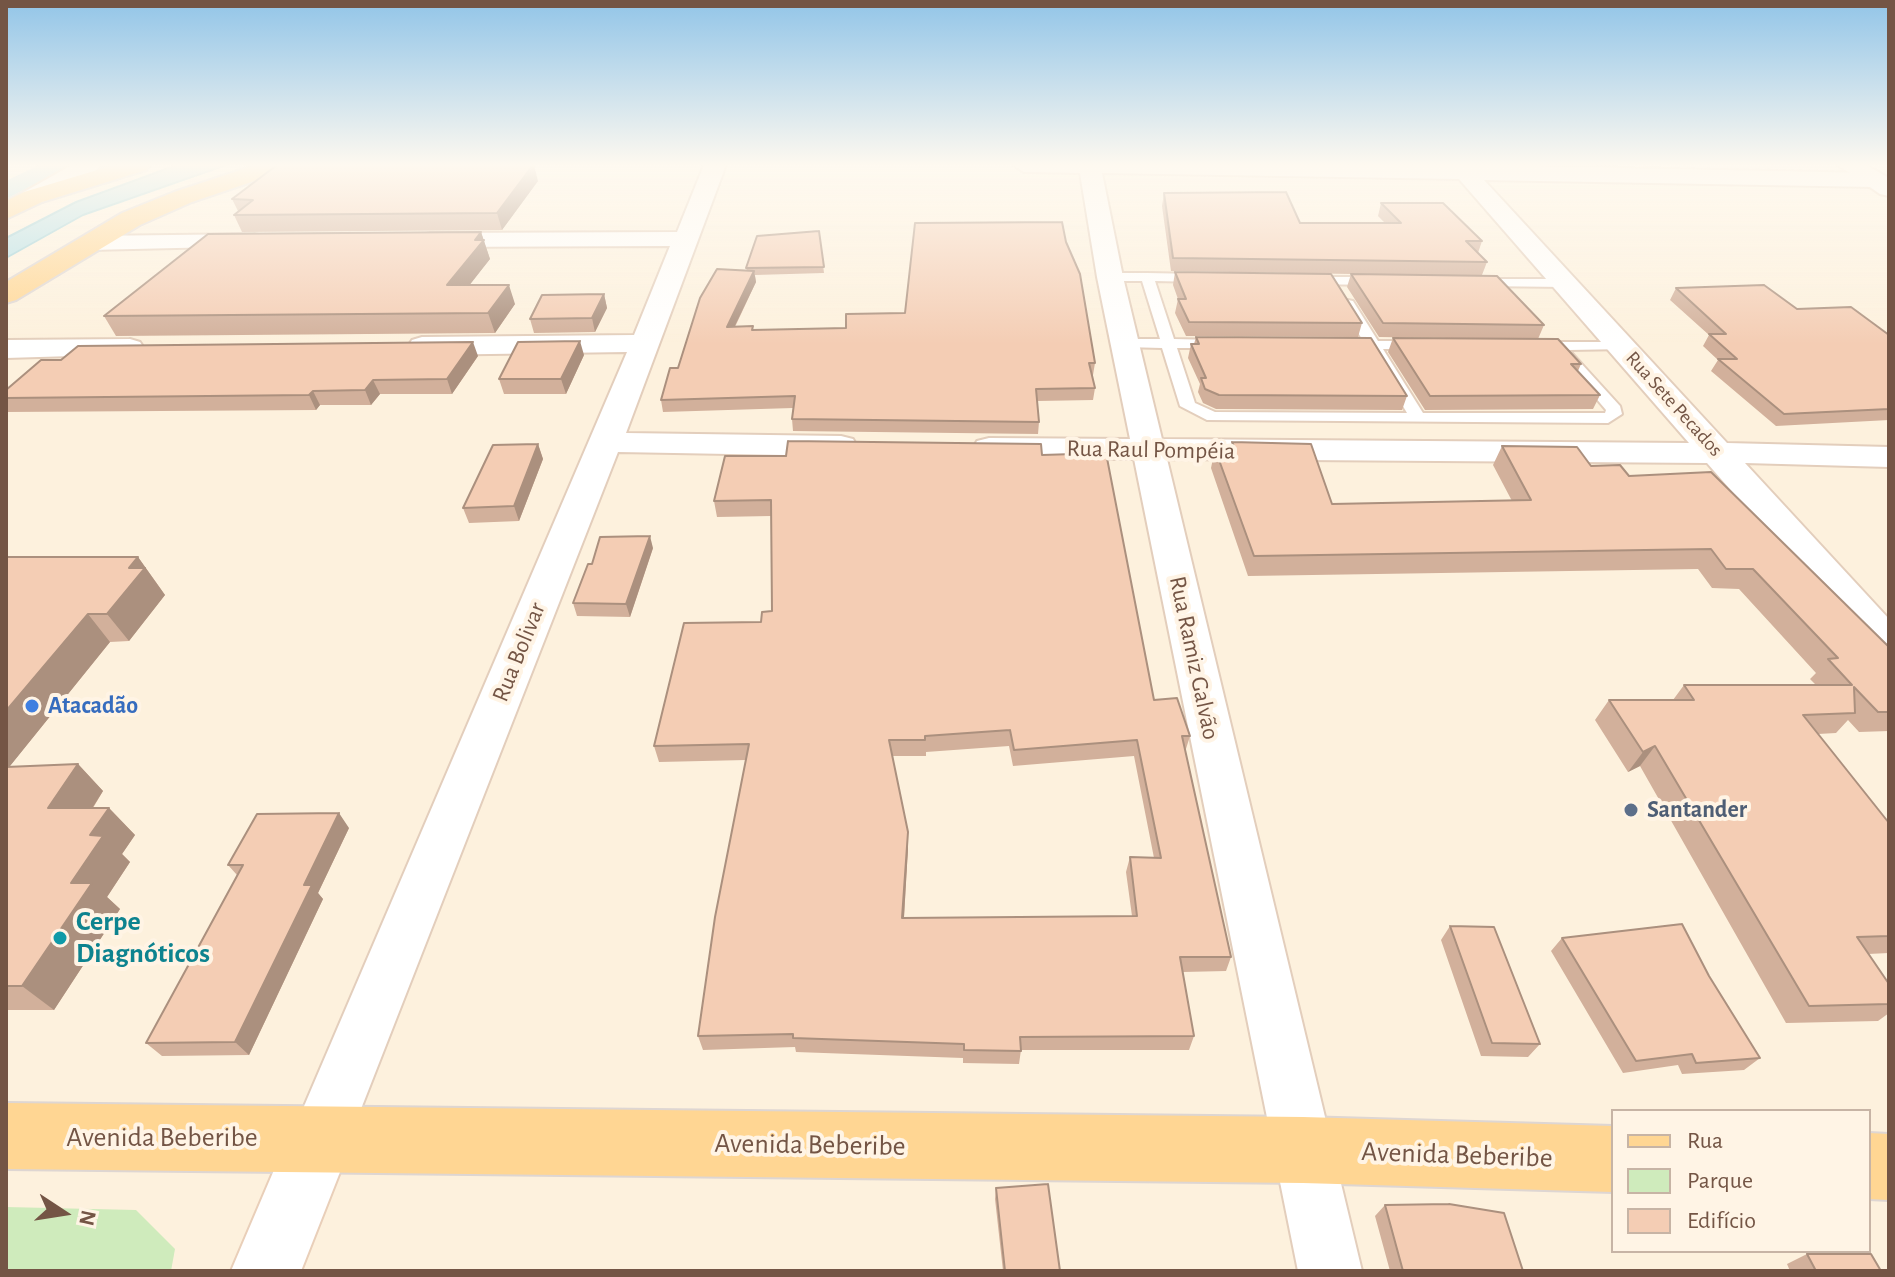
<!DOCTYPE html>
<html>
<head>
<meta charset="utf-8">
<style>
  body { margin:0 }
  #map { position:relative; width:1895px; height:1277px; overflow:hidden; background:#fdf1dd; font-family:"Alegreya Sans",sans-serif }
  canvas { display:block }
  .frame { position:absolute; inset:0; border:8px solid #745545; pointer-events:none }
  .legend { position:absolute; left:1611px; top:1109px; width:260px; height:144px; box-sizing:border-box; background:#fff4e5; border:2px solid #c7b4a5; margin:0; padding:10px 14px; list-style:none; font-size:24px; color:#745545 }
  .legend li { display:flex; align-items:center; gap:16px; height:40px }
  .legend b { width:40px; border:2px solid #c7b4a5 }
  .north { position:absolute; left:24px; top:1173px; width:80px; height:80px; -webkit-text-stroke:6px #fff4e5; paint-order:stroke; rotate:102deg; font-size:22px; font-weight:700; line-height:32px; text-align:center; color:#745545 }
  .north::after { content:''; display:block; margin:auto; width:28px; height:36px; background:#745545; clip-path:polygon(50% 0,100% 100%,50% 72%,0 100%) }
</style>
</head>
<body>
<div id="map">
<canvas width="1895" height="1277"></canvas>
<div class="frame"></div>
<ul class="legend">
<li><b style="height:10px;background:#ffd693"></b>Rua</li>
<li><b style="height:22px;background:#cfebbc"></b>Parque</li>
<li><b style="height:22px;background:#f4cdb4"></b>Edifício</li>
</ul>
<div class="north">N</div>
</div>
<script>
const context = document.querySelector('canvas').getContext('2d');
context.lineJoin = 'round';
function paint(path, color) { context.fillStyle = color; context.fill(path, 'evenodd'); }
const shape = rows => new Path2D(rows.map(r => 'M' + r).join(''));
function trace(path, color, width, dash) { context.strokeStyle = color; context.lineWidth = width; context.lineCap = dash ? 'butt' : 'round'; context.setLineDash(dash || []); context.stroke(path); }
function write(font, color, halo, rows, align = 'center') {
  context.font = font + ' "Alegreya Sans",sans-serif'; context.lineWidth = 8; context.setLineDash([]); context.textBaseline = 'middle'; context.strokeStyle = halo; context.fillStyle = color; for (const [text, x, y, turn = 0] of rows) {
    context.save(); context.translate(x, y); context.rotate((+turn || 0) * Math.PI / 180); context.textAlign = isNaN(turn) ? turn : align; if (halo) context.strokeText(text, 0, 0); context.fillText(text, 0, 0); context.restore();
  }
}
paint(shape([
  [6,1207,136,1210,175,1249,171,1271,6,1271]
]), '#cfebbc');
const water = shape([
  [177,165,226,165,83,215,6,258,6,238,76,202,177,165]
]);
paint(water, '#b2dfe7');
trace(water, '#97cfd9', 2);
paint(shape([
  [39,165,69,165,65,170,6,199,6,181,39,165]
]), '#b2dfe7');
const lane = shape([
  [1147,273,1198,274,1205,278,1198,282,1155,281,1174,339,1218,340,1225,344,1218,348,1177,348,1195,403,1215,412,1407,413,1369,349,1350,349,1343,345,1350,341,1363,341,1341,304,1348,300,1353,301,1378,341,1418,341,1425,345,1418,349,1383,349,1423,413,1605,413,1606,410,1555,350,1543,346,1550,342,1622,342,1627,343,1627,349,1569,350,1620,406,1622,414,1608,423,1207,420,1180,406,1162,348,1124,347,1117,343,1124,339,1160,339,1142,281,1110,281,1103,277,1110,273,1147,273],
  [1305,277,1374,277,1381,281,1374,285,1310,284,1303,280,1305,277],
  [1473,279,1566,279,1573,283,1566,287,1478,286,1471,282,1473,279]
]);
const street = shape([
  [704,165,726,165,626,433,841,436,853,439,857,446,853,453,841,456,618,452,341,1160,320,1169,299,1160,290,1139,627,352,422,355,412,352,408,346,412,340,422,337,634,335,670,246,430,247,421,245,418,240,421,235,430,233,677,232,704,165],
  [1013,165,1470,165,1875,173,1886,180,1875,187,1484,180,1727,443,1889,447,1889,467,1745,463,1889,619,1889,659,1875,655,1707,463,1167,459,1362,1271,1298,1271,1134,459,989,458,977,455,973,448,977,441,989,438,1130,439,1097,277,1080,173,1024,172,1013,165],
  [1102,173,1459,179,1689,443,1162,439,1123,277,1102,173],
  [254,234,263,236,266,241,263,246,90,250,81,248,78,243,81,238,90,236,254,234],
  [130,339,140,342,144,348,140,354,6,358,6,340,130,339]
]);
const secondary = shape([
  [72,165,101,165,97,170,42,202,24,202,20,197,24,192,72,165],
  [1838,165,1866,165,1889,178,1889,196,1880,194,1838,165],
  [320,1106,343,1116,353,1139,301,1271,231,1271,297,1116,320,1106]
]);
const primary = shape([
  [114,165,150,165,146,170,42,202,6,219,6,201,24,192,114,165],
  [256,165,291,165,287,170,192,202,140,225,16,300,6,303,6,282,122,213,174,192,256,165],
  [6,1103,1303,1117,1613,1126,1613,1192,1303,1183,6,1169,6,1103],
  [1869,1133,1889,1134,1889,1200,1869,1199,1869,1133]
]);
trace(lane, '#e3cebc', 4);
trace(street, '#e3cebc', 4);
trace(secondary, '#e9cfb9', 4);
trace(primary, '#ded6d2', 4);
paint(lane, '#fff');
paint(street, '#fff');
paint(secondary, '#fff');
paint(primary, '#ffd693');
paint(shape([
  [538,181,502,230,242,232,234,215,238,211,232,199],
  [1164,193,1300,223,1385,223,1378,216,1381,203,1482,241,1478,253,1487,262,1482,275,1544,325,1538,339,1581,364,1578,371,1600,395,1593,409,1425,410,1388,352,1393,338,1517,339,1379,337,1347,287,1351,274,1171,271,1162,206],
  [819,231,824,273,755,275,756,282,735,327,753,326,753,330,846,328,905,313,1066,242,1095,363,1093,375,1092,375,1095,388,1093,400,1037,401,1039,422,1038,434,793,431,792,419,793,408,663,412,661,400,678,368,747,271,746,268],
  [481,232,490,259,469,285,515,304,495,333,116,336,104,316],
  [1175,272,1362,323,1358,337,1186,336,1175,313,1178,299,1173,285],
  [1676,288,1797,309,1889,335,1889,420,1776,426,1711,371,1718,360,1703,346,1709,335,1670,300],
  [604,294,607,308,595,332,534,333,530,319],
  [1196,337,1407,396,1402,410,1216,409,1203,403,1198,392,1200,384,1188,358,1191,344,1194,344],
  [584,355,566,394,504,394,499,379],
  [478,356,452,394,380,394,371,405,320,405,316,410,6,412,6,390],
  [1232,442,1332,504,1512,501,1493,465,1502,446,1591,466,1629,476,1889,647,1889,731,1859,732,1848,720,1836,733,1818,734,1889,823,1889,953,1868,954,1889,984,1889,1013,1878,1021,1786,1023,1640,766,1628,772,1595,720,1609,700,1673,700,1684,685,1816,685,1810,679,1816,673,1739,589,1712,588,1698,569,1248,576,1211,468,1215,449,1231,449],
  [538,444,543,459,519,521,469,523,463,508],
  [1042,455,1154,700,1190,736,1185,752,1231,957,1226,971,1183,972,1194,1036,1189,1050,1021,1050,1019,1064,963,1063,963,1058,796,1052,795,1047,703,1050,698,1036,746,760,659,762,654,746,761,622,772,611,771,516,717,517,714,501,786,456],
  [1009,746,1013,766,1134,756,1154,858,1130,857,1126,872,1132,916,904,918,908,848,908,832,892,756,926,756,926,752],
  [653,548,630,617,577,616,573,603,592,564],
  [6,557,138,557,165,595,129,641,110,642,9,767,78,764,103,791,93,808,109,808,135,835,122,854,130,862,107,897,120,909,54,1010,6,1010],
  [349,828,318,893,323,899,249,1055,162,1056,146,1043,237,875,228,865],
  [1450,926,1540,1044,1528,1057,1481,1056,1441,940],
  [1562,938,1709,976,1760,1058,1744,1070,1682,1074,1678,1065,1623,1073,1551,951],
  [996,1188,1060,1271,1003,1271,995,1199],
  [1385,1205,1523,1271,1390,1271,1375,1216],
  [1807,1254,1881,1271,1790,1271,1787,1264]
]), '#d2b09b');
paint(shape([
  [534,165,538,181,502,230,497,213],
  [481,232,490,259,454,305,447,285],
  [754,271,756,282,729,338,727,327],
  [509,285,515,304,495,333,488,313],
  [604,294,607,308,595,332,592,318],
  [580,341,584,355,566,394,561,379],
  [473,342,478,356,452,394,447,379],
  [373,380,380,394,371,405,365,390],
  [313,391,320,405,316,410,309,395],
  [538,444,543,459,519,521,514,506],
  [650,536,653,548,630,617,626,604],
  [138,557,165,595,129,641,107,614,129,568],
  [88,614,110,642,6,771,6,711],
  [1655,746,1640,766,1628,772,1643,752],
  [78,764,103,791,76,834,48,808],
  [109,808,135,835,122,854,130,862,107,897,120,909,54,1010,22,986,71,883,90,835],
  [339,813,349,828,318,893,323,899,249,1055,235,1042,304,885],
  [908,832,908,848,903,933,902,918]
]), '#ab907e');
const building = shape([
  [277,165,533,165,497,213,234,215,253,200,232,199,277,165],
  [1286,192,1300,223,1401,223,1381,203,1443,203,1482,241,1466,241,1487,262,1173,258,1164,193,1286,192],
  [1062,222,1066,242,1080,274,1095,363,1089,363,1095,388,1036,389,1039,422,792,419,795,396,661,400,670,368,678,368,700,298,717,269,754,271,727,327,753,326,752,330,846,328,846,314,905,313,915,223,1062,222],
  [819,231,824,267,746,268,757,236,819,231],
  [481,232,475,240,484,240,447,285,509,285,488,313,104,316,208,234,481,232],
  [1175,272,1331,274,1362,323,1189,322,1178,299,1186,299,1175,272],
  [1351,274,1497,276,1544,325,1383,323,1351,274],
  [1764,285,1797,309,1851,307,1889,335,1889,409,1784,414,1718,359,1737,359,1709,334,1726,334,1676,288,1764,285],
  [604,294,592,318,530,319,542,295,604,294],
  [1196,337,1371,338,1407,396,1219,395,1205,389,1201,378,1206,378,1191,344,1199,344,1196,337],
  [1393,338,1558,339,1581,364,1571,364,1600,395,1430,396,1393,338],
  [580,341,561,379,499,379,518,342,580,341],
  [473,342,447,379,373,380,365,390,313,391,309,395,6,398,6,390,41,360,61,360,78,346,473,342],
  [788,441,1041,444,1042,455,1106,453,1154,700,1177,698,1190,736,1182,736,1231,957,1180,957,1194,1036,1020,1037,1021,1051,964,1050,964,1044,793,1038,793,1034,698,1036,715,917,749,744,654,746,684,623,761,622,762,612,772,611,771,500,714,501,725,456,786,456,788,441],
  [1010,730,1014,750,1137,740,1161,858,1130,857,1137,916,902,918,908,832,889,740,925,740,925,736,1010,730],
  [1232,442,1311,444,1332,504,1531,500,1502,446,1577,447,1591,466,1620,465,1629,476,1711,472,1889,647,1889,712,1878,712,1854,687,1855,713,1803,715,1889,823,1889,936,1857,937,1889,984,1889,1004,1809,1006,1655,746,1643,752,1609,700,1694,700,1684,685,1852,685,1828,659,1838,658,1753,569,1726,569,1711,549,1254,556,1215,449,1235,449,1232,442],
  [538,444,514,506,463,508,493,445,538,444],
  [650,536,626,604,573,603,588,564,592,564,600,537,650,536],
  [6,557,138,557,129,568,145,568,107,614,88,614,6,711,6,557],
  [78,764,48,808,109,808,90,835,103,836,71,883,92,883,22,986,6,986,6,767,78,764],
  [339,813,304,885,312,885,235,1042,146,1043,243,865,228,865,257,814,339,813],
  [1682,924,1709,976,1760,1058,1696,1063,1692,1054,1636,1061,1562,938,1682,924],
  [1450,926,1494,927,1540,1044,1492,1043,1450,926],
  [1048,1184,1060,1271,1005,1271,996,1188,1048,1184],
  [1449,1204,1504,1213,1523,1271,1403,1271,1385,1205,1449,1204],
  [1807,1254,1871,1254,1881,1271,1816,1271,1807,1254]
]);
paint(building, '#f4cdb4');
trace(building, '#ab907e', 2);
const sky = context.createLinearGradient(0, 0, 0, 344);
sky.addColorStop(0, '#92c5e8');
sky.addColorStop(0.48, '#fef9f0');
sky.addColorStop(1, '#fef9f000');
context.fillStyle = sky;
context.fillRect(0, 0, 1895, 344);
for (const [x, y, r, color] of [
  [32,706,8,"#3f7fe0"],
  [1631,810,8,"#5c6f8a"],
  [60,938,8,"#0f9aa8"]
]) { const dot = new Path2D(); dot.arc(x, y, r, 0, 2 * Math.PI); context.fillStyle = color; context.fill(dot); trace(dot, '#fff4e5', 3); }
write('20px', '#745545', '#fff4e5', [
  ["Rua Sete Pecados",1674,404,48]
]);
write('24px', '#745545', '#fff4e5', [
  ["Rua Raul Pompéia",1151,450,1],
  ["Rua Bolivar",519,652,-68],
  ["Rua Ramiz Galvão",1194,658,78]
]);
write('bold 24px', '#366cbe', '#fff4e5', [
  ["Atacadão",48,706]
], 'left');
write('bold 24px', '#4e5e75', '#fff4e5', [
  ["Santander",1647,810]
], 'left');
write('bold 28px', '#0d838f', '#fff4e5', [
  ["Cerpe",76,922],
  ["Diagnóticos",76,954]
], 'left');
write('28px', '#745545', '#fff4e5', [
  ["Avenida Beberibe",162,1138],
  ["Avenida Beberibe",810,1145,1],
  ["Avenida Beberibe",1457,1155,2]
]);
</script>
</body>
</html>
